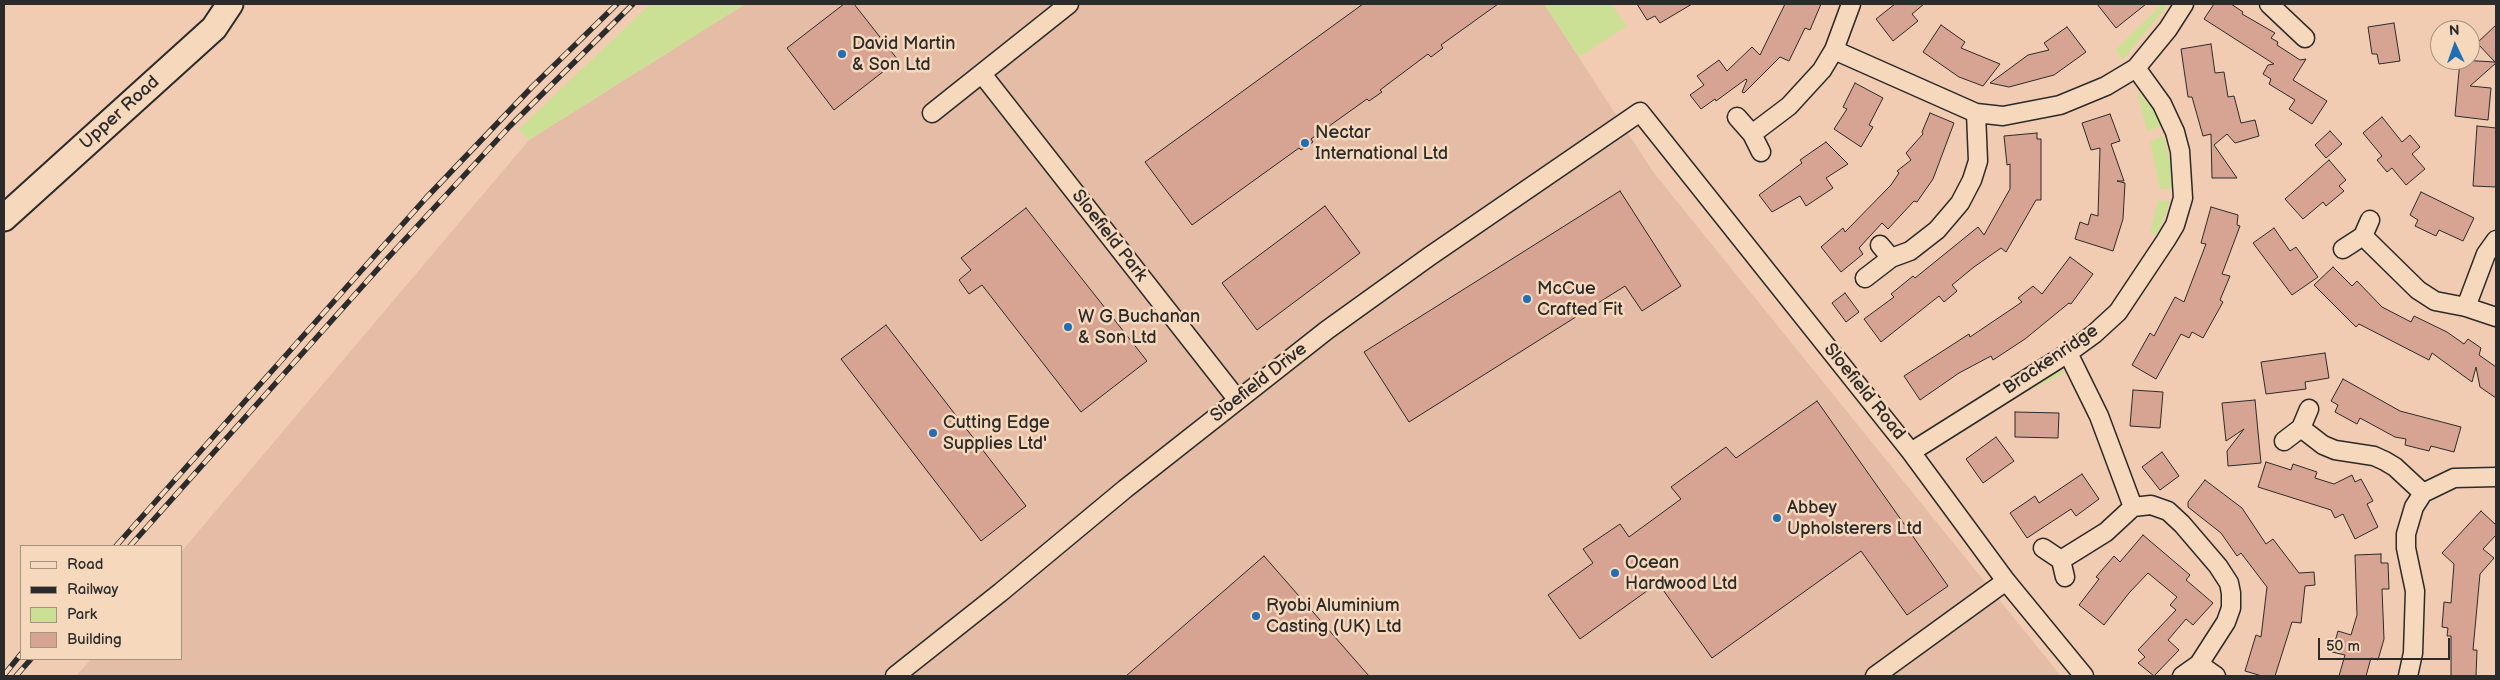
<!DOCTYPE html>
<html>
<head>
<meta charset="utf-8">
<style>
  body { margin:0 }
  #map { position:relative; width:2500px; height:680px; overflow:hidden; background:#f1ccb2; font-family:"Balsamiq Sans",sans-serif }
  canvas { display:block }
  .frame { position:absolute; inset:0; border:5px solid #2b2b2b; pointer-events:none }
  .legend { position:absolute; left:20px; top:545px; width:162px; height:115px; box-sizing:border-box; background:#f6d8bc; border:1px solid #a59382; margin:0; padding:6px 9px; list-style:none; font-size:15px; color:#2b2b2b }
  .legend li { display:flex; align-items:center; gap:10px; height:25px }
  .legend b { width:25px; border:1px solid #a59382 }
  .north { position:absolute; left:2430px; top:20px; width:50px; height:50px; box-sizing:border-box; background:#f6d8bc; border:1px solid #a59382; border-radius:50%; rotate:357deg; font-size:14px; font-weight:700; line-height:20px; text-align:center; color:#2b2b2b }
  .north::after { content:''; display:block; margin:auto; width:18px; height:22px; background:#1f6fb2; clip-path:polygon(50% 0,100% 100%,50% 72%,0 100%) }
  .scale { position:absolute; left:2318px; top:638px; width:132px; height:22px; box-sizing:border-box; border:2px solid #2b2b2b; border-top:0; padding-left:6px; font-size:15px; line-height:18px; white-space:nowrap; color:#2b2b2b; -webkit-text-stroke:4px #f6d8bc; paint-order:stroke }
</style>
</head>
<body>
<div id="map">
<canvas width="2500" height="680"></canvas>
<div class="frame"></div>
<ul class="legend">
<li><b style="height:6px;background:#f6d8bc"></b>Road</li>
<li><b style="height:6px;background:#2b2b2b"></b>Railway</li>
<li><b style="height:14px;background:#cce095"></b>Park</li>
<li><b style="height:14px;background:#d7a493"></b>Building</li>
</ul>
<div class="north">N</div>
<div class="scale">50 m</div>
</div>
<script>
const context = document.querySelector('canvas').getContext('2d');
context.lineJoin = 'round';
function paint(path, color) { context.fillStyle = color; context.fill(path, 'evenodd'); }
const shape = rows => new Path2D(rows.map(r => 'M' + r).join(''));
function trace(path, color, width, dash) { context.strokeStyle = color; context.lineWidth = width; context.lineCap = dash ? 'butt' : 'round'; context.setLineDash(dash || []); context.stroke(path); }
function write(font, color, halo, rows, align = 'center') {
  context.font = font + ' "Balsamiq Sans",sans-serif'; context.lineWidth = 5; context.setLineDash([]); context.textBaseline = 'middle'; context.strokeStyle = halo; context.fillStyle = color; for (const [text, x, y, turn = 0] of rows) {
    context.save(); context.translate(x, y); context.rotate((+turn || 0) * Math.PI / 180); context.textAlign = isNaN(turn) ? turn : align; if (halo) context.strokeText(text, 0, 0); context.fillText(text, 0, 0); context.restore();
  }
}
paint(shape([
  [745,4,1544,4,1654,173,2061,676,76,676,91,659,181,659,181,552,529,140]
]), '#e5bda6');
paint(shape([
  [650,4,745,4,529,140,518,130],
  [1544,4,1611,4,1627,26,1579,57],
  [2162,4,2167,4,2166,7,2123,60,2115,50],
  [2137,91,2154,110,2162,126,2147,131],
  [2164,136,2170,163,2172,189,2160,189,2150,141],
  [2158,200,2170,202,2157,234,2150,233],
  [2056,371,2065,373,1990,409]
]), '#cce095');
const building = shape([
  [844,4,854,4,898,60,834,110,787,48,844,4],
  [1363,4,1498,4,1441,45,1443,48,1431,57,1428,54,1380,90,1382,92,1369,101,1367,99,1311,139,1313,142,1301,150,1299,148,1192,225,1145,162,1363,4],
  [1637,4,1692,4,1660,23,1655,16,1647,20,1637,4],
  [1785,4,1821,4,1810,30,1805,28,1789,61,1780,57,1744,93,1742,92,1747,80,1746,79,1716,101,1715,99,1701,109,1690,95,1704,85,1697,76,1719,60,1727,71,1752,47,1760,55,1785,4],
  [1895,4,1924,4,1912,14,1918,21,1893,41,1876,19,1895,4],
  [2097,4,2146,4,2116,28,2097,4],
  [2214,4,2231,4,2243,12,2242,14,2275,33,2271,38,2278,42,2277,45,2300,60,2306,59,2293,80,2327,101,2312,124,2289,109,2295,100,2269,84,2271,79,2263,74,2268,65,2274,64,2204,19,2214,4],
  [2394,23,2400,61,2379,64,2377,54,2372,54,2368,27,2394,23],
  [1941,25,1965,42,1961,48,2000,64,1983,86,1959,77,1923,52,1941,25],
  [2496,25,2496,63,2470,86,2491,88,2488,120,2455,116,2460,60,2495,62,2477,43,2496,25],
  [2067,27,2086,52,2054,75,2009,87,1990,83,2028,55,2049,50,2044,43,2067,27],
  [2211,44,2215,73,2224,72,2228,97,2234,96,2241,123,2255,120,2259,136,2235,143,2227,134,2214,145,2237,178,2212,178,2211,134,2203,136,2192,97,2188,97,2181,49,2211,44],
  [1855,83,1883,98,1869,125,1873,127,1861,147,1834,129,1847,109,1843,107,1855,83],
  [1930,113,1954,123,1933,179,1917,202,1914,201,1888,229,1882,223,1859,248,1863,254,1841,272,1821,247,1843,228,1845,232,1891,185,1899,173,1897,171,1911,160,1906,153,1923,134,1922,132,1930,113],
  [2110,114,2120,141,2111,144,2124,181,2117,181,2125,183,2123,219,2113,251,2075,239,2080,222,2088,225,2091,214,2098,216,2100,148,2091,150,2082,123,2110,114],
  [2382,117,2402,142,2410,135,2420,147,2412,154,2425,169,2406,185,2392,168,2387,172,2377,160,2382,156,2363,133,2382,117],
  [2477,126,2496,128,2496,187,2473,186,2477,126],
  [2330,131,2342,144,2326,158,2315,145,2330,131],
  [2037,133,2037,139,2041,139,2041,200,2036,200,2006,252,2001,248,1974,267,1952,285,1957,291,1944,302,1939,296,1881,342,1864,319,1894,297,1891,294,1913,276,1915,278,1978,227,1984,235,2010,189,2010,164,2007,165,2004,136,2037,133],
  [1826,142,1848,164,1826,178,1833,188,1806,206,1800,196,1772,212,1759,195,1802,163,1800,160,1826,142],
  [2329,160,2346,180,2339,186,2344,191,2326,206,2323,202,2303,219,2285,199,2329,160],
  [1620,191,1681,286,1642,311,1625,286,1409,422,1364,352,1620,191],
  [2421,192,2474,218,2463,241,2439,230,2436,236,2415,226,2418,220,2410,215,2421,192],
  [1325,206,1360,253,1257,330,1222,283,1325,206],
  [2211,207,2238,215,2237,225,2240,226,2222,274,2230,276,2220,300,2223,302,2203,338,2192,332,2189,338,2181,334,2156,379,2132,365,2150,333,2154,336,2175,297,2184,302,2206,244,2201,243,2211,207],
  [1026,208,1147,361,1081,412,982,285,969,294,959,280,971,270,961,258,1026,208],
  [2274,228,2290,251,2296,247,2318,277,2292,295,2253,243,2274,228],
  [2070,257,2093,274,2071,304,2069,303,2025,339,1993,360,1991,356,1959,373,1920,400,1904,376,1969,334,1970,337,2022,302,2018,298,2033,286,2042,294,2070,257],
  [2333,267,2352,286,2357,281,2382,307,2411,322,2414,316,2447,332,2464,344,2468,339,2481,348,2479,355,2496,367,2496,398,2480,387,2476,367,2472,382,2432,353,2429,360,2359,324,2356,327,2314,285,2333,267],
  [1845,293,1859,312,1846,322,1832,303,1845,293],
  [886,325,1026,506,981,541,841,359,886,325],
  [2325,353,2329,378,2305,382,2306,389,2266,394,2261,362,2325,353],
  [2343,379,2400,411,2461,427,2454,452,2431,446,2429,451,2405,445,2406,439,2395,437,2360,418,2357,424,2335,412,2338,405,2331,401,2343,379],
  [2133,390,2163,392,2160,428,2130,426,2133,390],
  [2255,400,2261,463,2228,466,2227,451,2244,429,2226,441,2222,403,2255,400],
  [1817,401,1948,586,1907,615,1861,551,1712,658,1658,583,1580,639,1548,595,1593,563,1583,549,1620,524,1629,537,1681,499,1671,487,1726,447,1736,458,1817,401],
  [2015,412,2059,413,2058,438,2015,437,2015,412],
  [1996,437,2014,461,1983,483,1966,459,1996,437],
  [2162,452,2179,476,2160,490,2142,467,2162,452],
  [2266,462,2291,470,2293,464,2317,472,2315,478,2334,484,2352,475,2355,482,2361,479,2373,501,2367,504,2378,527,2355,539,2343,514,2335,518,2331,510,2258,487,2266,462],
  [2082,474,2099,499,2076,516,2071,509,2027,538,2010,513,2035,496,2039,503,2082,474],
  [2205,480,2242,508,2266,544,2273,539,2299,573,2314,572,2315,585,2305,586,2301,623,2292,622,2275,676,2262,676,2245,671,2256,635,2261,637,2267,587,2241,553,2237,556,2221,533,2188,507,2188,502,2205,480],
  [2481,511,2496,525,2496,535,2483,549,2494,558,2480,574,2473,650,2477,650,2476,676,2451,676,2451,636,2447,636,2448,628,2442,627,2444,602,2451,603,2454,564,2442,553,2481,511],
  [2143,535,2190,575,2186,580,2213,603,2193,625,2186,619,2168,640,2179,650,2154,676,2138,663,2145,657,2138,650,2176,610,2170,605,2177,597,2148,573,2129,593,2104,625,2079,605,2099,579,2096,577,2114,556,2120,562,2143,535],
  [2381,554,2381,563,2388,563,2389,589,2382,589,2384,639,2378,660,2371,658,2366,676,2339,676,2345,655,2332,652,2338,631,2351,635,2357,615,2355,555,2381,554],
  [1264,556,1369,676,1126,676,1264,556]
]);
paint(building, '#d7a493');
trace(building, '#2b2b2b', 1);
const street = shape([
  [2269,4,2305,38],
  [1834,50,1976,113,2003,116,2060,105,2106,86,2136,68,2168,29,2184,4],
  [982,74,1237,399],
  [932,113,1069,4],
  [1737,117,1752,134,1761,152],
  [1752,134,1789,106,1822,70,1834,50,1851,4],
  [2363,236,2418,290,2435,301,2466,307,2496,317],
  [2343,249,2363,236,2370,220],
  [1891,258,1910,251,1937,230,1960,203,1972,180,1978,161,1976,113],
  [1865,278,1891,258,1880,245],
  [2466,307,2486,254,2496,240],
  [2068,353,2099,416,2133,507],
  [2301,428,2323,445,2335,450,2374,456,2385,461,2395,467,2423,493],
  [2284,441,2301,428,2309,409],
  [1911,452,2068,353,2094,334,2118,312,2166,240,2175,225,2183,198,2180,151,2175,132,2162,104,2136,68],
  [2043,548,2061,560,2065,577],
  [2061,560,2106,532,2133,507,2151,505,2168,511,2182,524,2218,566,2229,583,2231,593,2231,608,2226,622,2199,664],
  [895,676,1001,592,1125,489,1327,330,1430,256,1640,112,1911,452,2006,581,2084,676],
  [1875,676,2006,581],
  [2182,676,2199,664,2216,676],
  [2408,676,2413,653,2415,591,2406,548,2406,534,2414,507,2423,493,2454,478,2496,477]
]);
const secondary = shape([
  [4,218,214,28,230,4]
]);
trace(street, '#2b2b2b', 21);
trace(secondary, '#2b2b2b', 29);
trace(street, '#f6d8bc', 18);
trace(secondary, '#f6d8bc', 25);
const rail = shape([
  [116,546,426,198,532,87,617,4],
  [130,546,385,261,510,126,633,4],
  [4,675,21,654],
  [16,676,31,659]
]);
trace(rail, '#2b2b2b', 5.5);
trace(rail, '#f6d8bc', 4, [11]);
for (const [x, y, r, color] of [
  [842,54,5,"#1f6fb2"],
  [1305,143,5,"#1f6fb2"],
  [1527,299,5,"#1f6fb2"],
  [1068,327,5,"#1f6fb2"],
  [933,433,5,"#1f6fb2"],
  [1777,518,5,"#1f6fb2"],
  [1615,573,5,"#1f6fb2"],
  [1256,616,5,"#1f6fb2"]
]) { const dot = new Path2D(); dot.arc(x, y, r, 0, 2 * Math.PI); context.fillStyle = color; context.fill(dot); trace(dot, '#f6d8bc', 2); }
write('18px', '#2b2b2b', '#f6d8bc', [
  ["David Martin",852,44],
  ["& Son Ltd",852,65],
  ["Nectar",1315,133],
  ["International Ltd",1315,154],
  ["McCue",1537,289],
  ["Crafted Fit",1537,310],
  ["W G Buchanan",1078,317],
  ["& Son Ltd",1078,338],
  ["Cutting Edge",943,423],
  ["Supplies Ltd'",943,444],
  ["Abbey",1787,508],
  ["Upholsterers Ltd",1787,529],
  ["Ocean",1625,563],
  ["Hardwood Ltd",1625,584],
  ["Ryobi Aluminium",1266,606],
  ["Casting (UK) Ltd",1266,627]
], 'left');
write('18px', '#2b2b2b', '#f6d8bc', [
  ["Upper Road",120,113,-42],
  ["Sloefield Park",1109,236,52],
  ["Brackenridge",2051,360,-34],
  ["Sloefield Drive",1259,383,-38],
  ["Sloefield Road",1864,392,51]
]);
</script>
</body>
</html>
